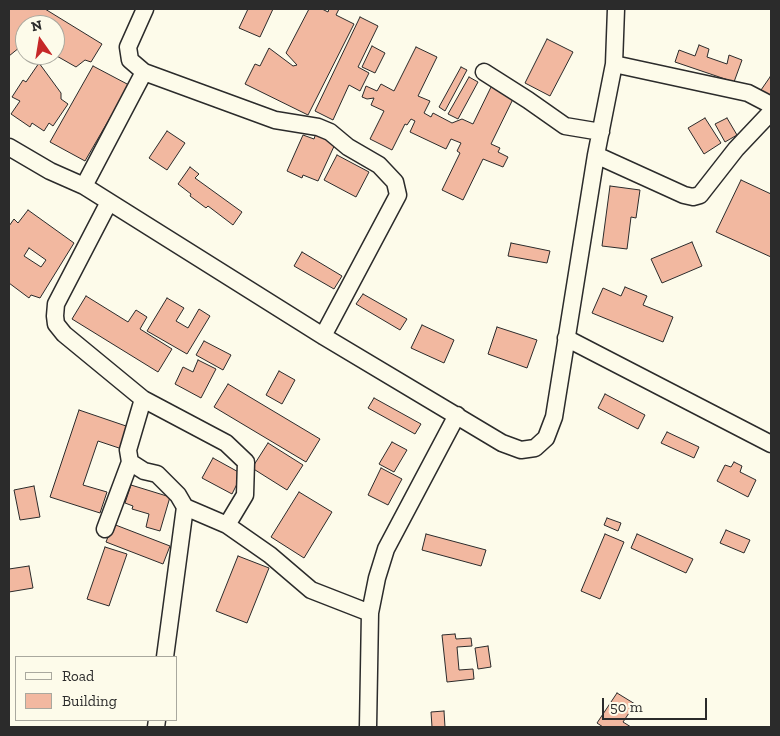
<!DOCTYPE html>
<html>
<head>
<meta charset="utf-8">
<style>
  body { margin:0 }
  #map { position:relative; width:780px; height:736px; overflow:hidden; background:#fdfbea; font-family:"Zilla Slab",serif }
  canvas { display:block }
  .frame { position:absolute; inset:0; border:10px solid #2b2b2b; pointer-events:none }
  .legend { position:absolute; left:15px; top:656px; width:162px; height:65px; box-sizing:border-box; background:#fdfbea; border:1px solid #a9a89e; margin:0; padding:6px 9px; list-style:none; font-size:15px; color:#2b2b2b }
  .legend li { display:flex; align-items:center; gap:10px; height:25px }
  .legend b { width:25px; border:1px solid #a9a89e }
  .north { position:absolute; left:15px; top:15px; width:50px; height:50px; box-sizing:border-box; background:#fdfbea; border:1px solid #a9a89e; border-radius:50%; rotate:347deg; font-size:14px; font-weight:700; line-height:20px; text-align:center; color:#2b2b2b }
  .north::after { content:''; display:block; margin:auto; width:18px; height:22px; background:#c62828; clip-path:polygon(50% 0,100% 100%,50% 72%,0 100%) }
  .scale { position:absolute; left:602px; top:698px; width:105px; height:22px; box-sizing:border-box; border:2px solid #2b2b2b; border-top:0; padding-left:6px; font-size:15px; line-height:18px; white-space:nowrap; color:#2b2b2b; -webkit-text-stroke:4px #fdfbea; paint-order:stroke }
</style>
</head>
<body>
<div id="map">
<canvas width="780" height="736"></canvas>
<div class="frame"></div>
<ul class="legend">
<li><b style="height:6px;background:#fdfbea"></b>Road</li>
<li><b style="height:14px;background:#f2b8a0"></b>Building</li>
</ul>
<div class="north">N</div>
<div class="scale">50 m</div>
</div>
<script>
const context = document.querySelector('canvas').getContext('2d');
context.lineJoin = 'round';
function paint(path, color) { context.fillStyle = color; context.fill(path, 'evenodd'); }
const shape = rows => new Path2D(rows.map(r => 'M' + r).join(''));
function trace(path, color, width, dash) { context.strokeStyle = color; context.lineWidth = width; context.lineCap = dash ? 'butt' : 'round'; context.setLineDash(dash || []); context.stroke(path); }
const building = shape([
  [9,9,45,9,102,44,91,62,85,60,76,67,55,55,55,25,25,25,25,43,9,56,9,9],
  [248,9,273,9,260,37,239,28,248,9],
  [309,9,322,9,328,12,329,9,339,9,336,15,354,24,308,115,245,84,255,64,260,66,269,48,293,66,297,65,286,53,309,9],
  [360,17,378,26,358,67,369,73,360,91,349,85,333,120,315,111,360,17],
  [547,39,573,52,550,96,525,83,547,39],
  [699,45,709,49,707,57,727,64,729,55,742,60,734,82,675,62,679,50,695,56,699,45],
  [372,46,385,53,375,73,362,67,372,46],
  [416,47,437,57,418,96,430,101,424,113,431,117,433,113,452,123,462,119,473,124,492,85,514,97,491,144,500,148,498,152,508,157,503,167,483,159,463,200,442,190,460,153,457,151,461,143,451,139,446,149,410,132,415,121,411,119,407,125,405,124,392,150,370,139,384,111,371,105,374,98,367,99,362,97,366,86,377,91,381,84,394,91,416,47],
  [39,63,61,93,61,99,68,104,53,126,49,123,44,131,32,123,30,127,11,114,20,101,12,97,23,80,26,82,39,63],
  [93,66,129,85,85,161,50,142,93,66],
  [461,67,467,70,445,111,439,107,461,67],
  [469,77,478,82,458,119,448,114,469,77],
  [770,77,771,78,771,98,761,90,770,77],
  [705,118,721,143,704,154,688,128,705,118],
  [727,118,737,135,725,142,715,124,727,118],
  [167,131,185,143,167,170,149,158,167,131],
  [316,133,336,142,318,181,303,175,302,178,287,171,303,135,314,139,316,133],
  [337,155,369,172,356,197,324,180,337,155],
  [190,167,199,174,195,178,242,212,233,225,208,206,206,208,190,196,191,194,178,184,190,167],
  [741,180,771,194,771,257,716,232,741,180],
  [610,186,640,190,636,218,631,217,627,249,602,246,610,186],
  [28,210,74,243,40,298,31,295,29,298,9,283,9,226,14,219,18,223,28,210],
  [29,248,46,260,41,267,24,256,29,248],
  [692,242,702,266,662,283,651,259,692,242],
  [511,243,550,251,547,263,508,256,511,243],
  [302,252,342,276,334,289,294,266,302,252],
  [625,287,647,296,643,305,673,317,663,342,592,313,603,288,621,296,625,287],
  [363,294,407,319,400,330,356,304,363,294],
  [86,296,128,322,136,310,147,317,140,329,172,349,158,372,72,319,86,296],
  [167,298,184,308,176,321,188,328,199,309,210,316,187,354,147,331,167,298],
  [422,325,454,340,444,363,411,348,422,325],
  [497,327,537,340,527,368,488,354,497,327],
  [204,341,231,355,223,370,196,355,204,341],
  [198,360,216,369,201,398,175,384,183,367,193,372,198,360],
  [279,371,295,380,282,404,266,395,279,371],
  [228,384,320,439,306,462,214,407,228,384],
  [605,394,645,415,638,429,598,408,605,394],
  [374,398,421,424,415,434,368,408,374,398],
  [79,410,129,427,122,449,98,441,83,485,107,492,100,513,50,497,79,410],
  [667,432,699,447,694,458,661,443,667,432],
  [392,442,407,450,394,472,379,464,392,442],
  [268,443,303,465,287,490,252,468,268,443],
  [213,458,242,474,232,494,202,478,213,458],
  [734,462,742,466,740,472,756,480,748,497,717,481,725,465,731,467,734,462],
  [381,468,402,479,388,505,368,495,381,468],
  [131,485,170,497,160,531,146,527,149,514,132,509,133,506,125,503,131,485],
  [34,486,40,517,20,520,14,490,34,486],
  [299,492,332,512,304,558,271,537,299,492],
  [607,518,621,523,618,531,604,525,607,518],
  [113,524,170,546,163,564,106,542,113,524],
  [726,530,750,540,744,553,720,543,726,530],
  [426,534,486,550,481,566,422,550,426,534],
  [605,534,624,542,600,599,581,591,605,534],
  [637,534,693,559,686,573,631,548,637,534],
  [105,547,127,554,109,606,87,599,105,547],
  [238,556,269,568,247,623,216,611,238,556],
  [29,566,33,588,9,592,9,569,29,566],
  [455,634,456,639,471,638,472,646,457,647,459,670,473,669,474,679,447,682,442,635,455,634],
  [488,646,491,667,478,669,475,648,488,646],
  [617,693,635,704,623,722,631,727,603,727,597,723,617,693],
  [444,711,445,727,432,727,431,712,444,711]
]);
paint(building, '#f2b8a0');
trace(building, '#2b2b2b', 1);
const minor = shape([
  [145,9,128,47,130,60,144,72,275,120,318,127,330,132,348,147,379,165,395,182,398,195,323,336],
  [614,64,748,93,771,105],
  [484,72,528,100,565,126,601,132],
  [9,147,50,171,84,186,323,336,502,443,521,450,535,448,546,438,554,417,596,155,614,64,616,9],
  [596,155,684,195,693,197,700,195,736,149,771,112],
  [84,186,144,72],
  [109,202,56,304,55,316,56,324,64,334,143,399,128,450,130,462,144,471,157,474,178,495,185,507,165,657],
  [566,338,771,444],
  [143,399,226,443,246,462,245,495,227,525],
  [185,507,227,525,270,555,311,590,370,613],
  [105,529,130,462],
  [156,727,157,720],
  [368,727,370,613,377,578,386,549,457,415]
]);
trace(minor, '#2b2b2b', 19);
trace(minor, '#fdfbea', 16);
</script>
</body>
</html>
